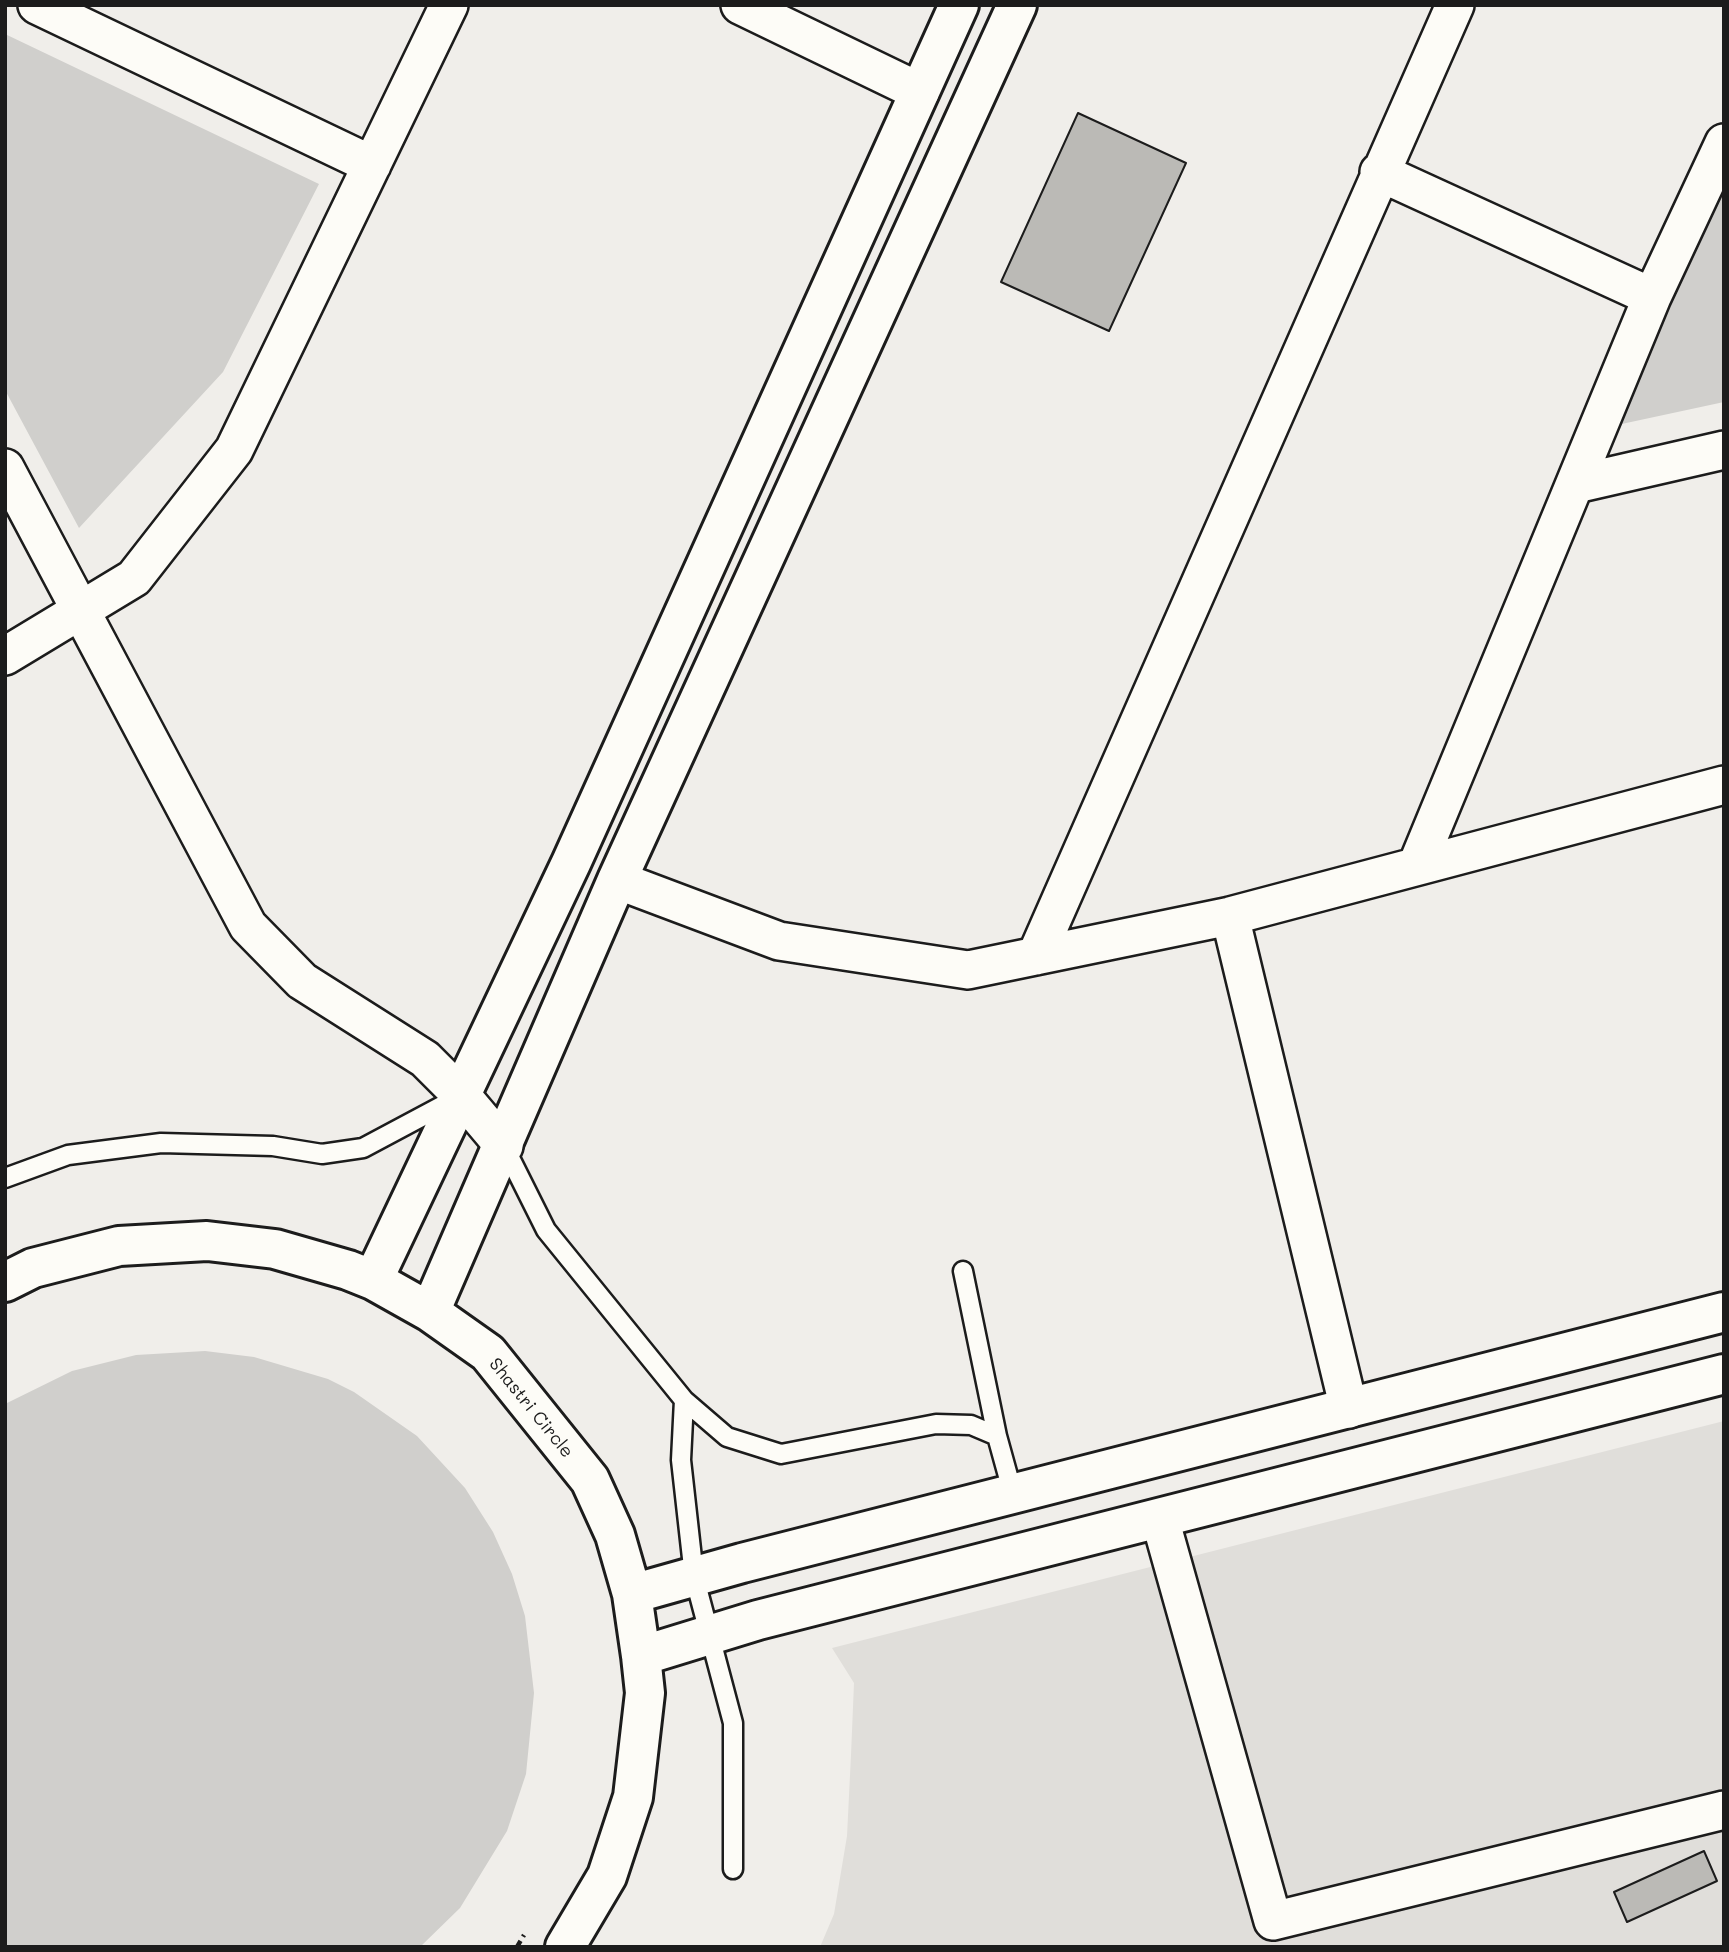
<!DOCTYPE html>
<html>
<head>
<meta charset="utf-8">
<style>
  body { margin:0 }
  #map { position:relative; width:1729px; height:1952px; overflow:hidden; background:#f0eeea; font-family:Mali,sans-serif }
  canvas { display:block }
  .frame { position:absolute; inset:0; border:7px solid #1c1c1c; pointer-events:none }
</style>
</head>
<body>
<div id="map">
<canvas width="1729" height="1952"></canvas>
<div class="frame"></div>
</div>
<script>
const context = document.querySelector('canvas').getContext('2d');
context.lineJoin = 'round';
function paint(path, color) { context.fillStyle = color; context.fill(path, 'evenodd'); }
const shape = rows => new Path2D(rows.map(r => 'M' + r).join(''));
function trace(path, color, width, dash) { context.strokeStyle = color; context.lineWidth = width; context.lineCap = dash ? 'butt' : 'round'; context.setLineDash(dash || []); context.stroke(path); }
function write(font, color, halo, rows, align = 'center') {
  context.font = font + ' Mali,sans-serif'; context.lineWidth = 6; context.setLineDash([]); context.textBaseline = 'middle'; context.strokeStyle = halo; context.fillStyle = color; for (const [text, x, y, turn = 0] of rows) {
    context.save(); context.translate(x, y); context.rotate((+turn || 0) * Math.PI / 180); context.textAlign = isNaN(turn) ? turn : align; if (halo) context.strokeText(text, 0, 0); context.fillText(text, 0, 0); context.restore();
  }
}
paint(shape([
  [1724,1421,1724,1947,820,1947,834,1914,847,1836,851,1755,854,1683,832,1648]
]), '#e0deda');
paint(shape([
  [5,34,319,184,223,372,79,528,5,390],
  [1724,184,1724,402,1617,425],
  [205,1351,254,1357,328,1379,354,1392,417,1436,465,1488,493,1532,512,1574,525,1616,534,1693,526,1774,507,1831,460,1908,420,1947,5,1947,5,1404,72,1371,136,1355]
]), '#d0cfcc');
const building = shape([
  [1078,113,1186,163,1109,331,1001,282,1078,113],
  [1704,1851,1717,1881,1627,1922,1614,1892,1704,1851]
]);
paint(building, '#bbbab6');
trace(building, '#1c1c1c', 2);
const service = shape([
  [504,1146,546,1230,684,1400,681,1460,694,1576,733,1723,733,1869],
  [5,1178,68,1155,161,1143,273,1146,322,1154,363,1148,453,1100],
  [963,1271,997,1436],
  [684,1400,727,1437,781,1454,936,1424,971,1425,997,1436,1013,1494]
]);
const minor = shape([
  [37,5,372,165],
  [740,5,920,92],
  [1379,172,1652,297],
  [5,468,248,926,302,981,425,1059,461,1095,504,1146],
  [1576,484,1724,450],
  [5,656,134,578,234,450,449,5],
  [1417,865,1652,297,1724,143],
  [617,880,779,941,968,970,1230,916,1724,785],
  [1230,916,1349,1409],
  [1036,956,1455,5],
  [1160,1519,1273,1921,1724,1810]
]);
const tertiary = shape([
  [373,1280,571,863,959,5],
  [5,1282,33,1268,119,1246,207,1241,275,1249,348,1270,373,1280,430,1312,488,1353,590,1480,615,1535,632,1594,641,1656,645,1693,633,1797,607,1876,565,1947],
  [430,1312,617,880,1017,5],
  [632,1594,742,1563,1724,1312],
  [641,1656,758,1620,1724,1374]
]);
trace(service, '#1c1c1c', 23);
trace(minor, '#1c1c1c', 42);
trace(tertiary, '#1c1c1c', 44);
trace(shape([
  [517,1947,524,1935]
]), '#1c1c1c', 4.5, [7, 5]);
trace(service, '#fdfcf7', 18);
trace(minor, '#fdfcf7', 37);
trace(tertiary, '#fdfcf7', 38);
write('18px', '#1c1c1c', '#fdfcf7', [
  ["Shastri Circle",531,1408,51]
]);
</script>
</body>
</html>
